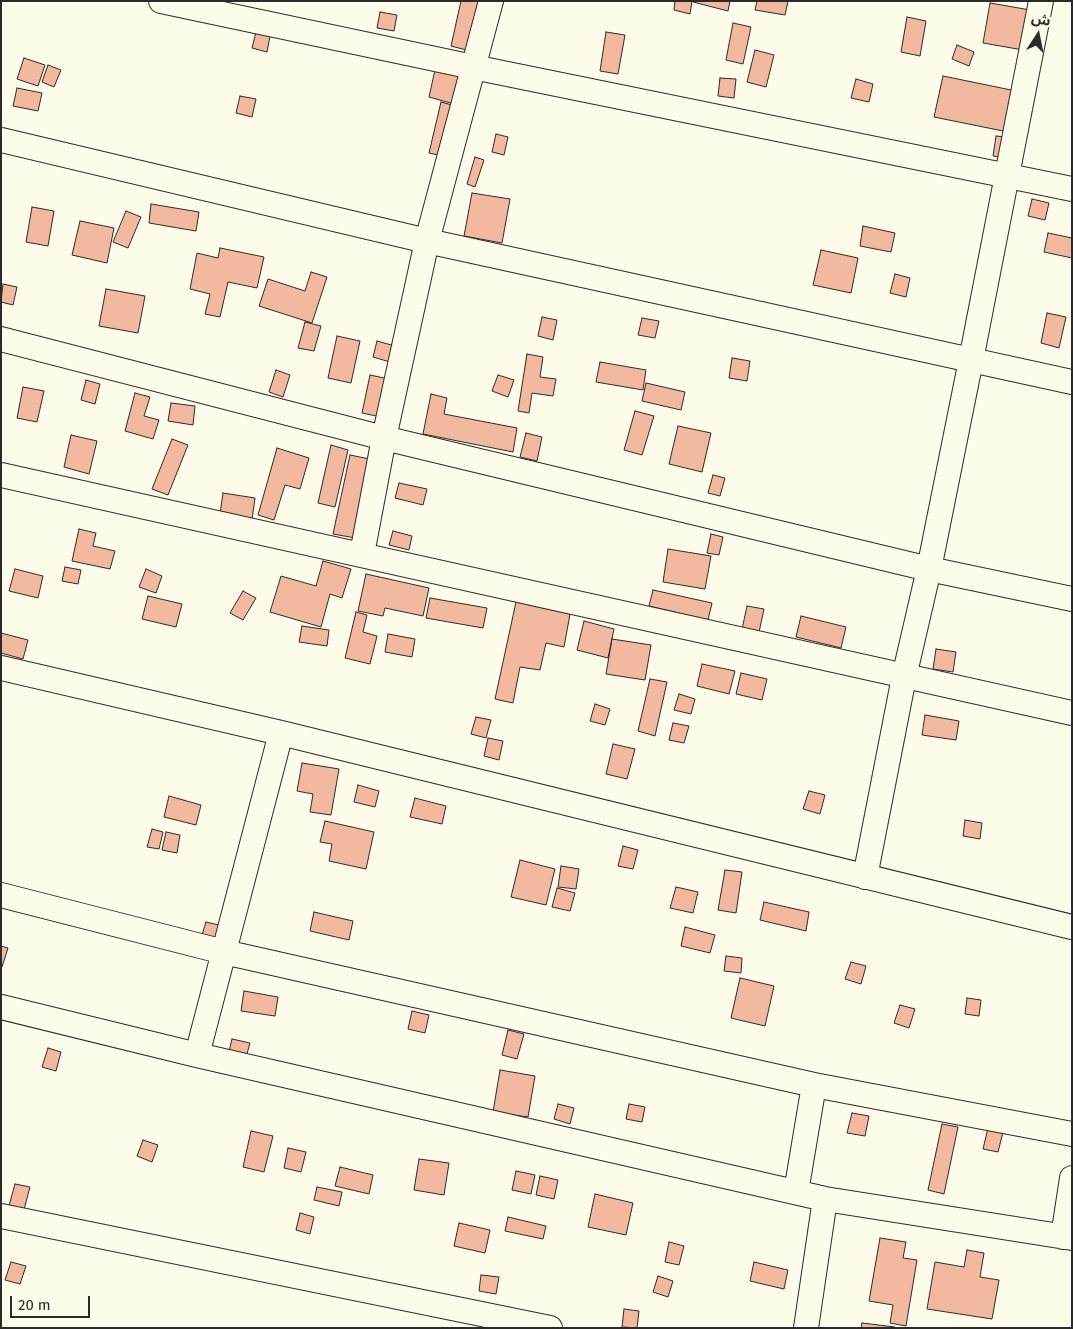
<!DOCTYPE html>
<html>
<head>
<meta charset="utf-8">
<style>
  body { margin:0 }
  #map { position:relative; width:1073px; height:1329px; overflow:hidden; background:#fdfbea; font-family:"Fira Sans","Noto Sans Arabic",sans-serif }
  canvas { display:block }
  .frame { position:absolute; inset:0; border:2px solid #2b2b2b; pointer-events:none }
  .north { position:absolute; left:1013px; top:10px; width:50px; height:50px; -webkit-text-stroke:4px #fdfbea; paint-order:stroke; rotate:11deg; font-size:14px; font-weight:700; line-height:20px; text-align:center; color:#2b2b2b }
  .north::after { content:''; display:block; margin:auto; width:18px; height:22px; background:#2b2b2b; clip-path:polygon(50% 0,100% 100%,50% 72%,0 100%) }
  .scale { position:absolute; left:10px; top:1296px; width:80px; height:22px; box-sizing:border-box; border:2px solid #2b2b2b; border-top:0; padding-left:6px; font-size:15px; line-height:18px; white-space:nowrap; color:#2b2b2b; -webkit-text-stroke:4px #fdfbea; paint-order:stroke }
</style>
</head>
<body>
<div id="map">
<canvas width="1073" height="1329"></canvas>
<div class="frame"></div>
<div class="north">ش</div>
<div class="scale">20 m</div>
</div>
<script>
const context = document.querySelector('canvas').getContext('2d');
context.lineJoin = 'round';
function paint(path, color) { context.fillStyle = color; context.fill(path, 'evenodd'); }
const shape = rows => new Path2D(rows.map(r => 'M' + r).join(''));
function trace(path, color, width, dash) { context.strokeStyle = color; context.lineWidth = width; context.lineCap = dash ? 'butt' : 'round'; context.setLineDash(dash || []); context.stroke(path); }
const building = shape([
  [461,1,482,1,474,52,451,46,461,1],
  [675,1,692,1,690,14,674,10,675,1],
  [694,1,730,1,728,11,693,2,694,1],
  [757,1,788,1,785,15,755,10,757,1],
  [990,3,1036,11,1029,51,983,43,990,3],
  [380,12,397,15,394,31,377,28,380,12],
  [907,17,926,21,920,56,901,52,907,17],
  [733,23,751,27,743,64,726,60,733,23],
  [256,32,270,36,267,52,252,48,256,32],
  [606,32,625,35,618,74,600,71,606,32],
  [957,45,974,52,969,66,952,59,957,45],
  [755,50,774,55,766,87,747,82,755,50],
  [24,58,45,65,38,86,17,79,24,58],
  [48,65,61,70,54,87,42,82,48,65],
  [435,70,461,76,454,104,429,97,435,70],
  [943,76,1016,91,1008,132,934,117,943,76],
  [720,78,736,79,734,98,718,96,720,78],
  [856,79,873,84,869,102,851,98,856,79],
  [17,88,42,93,38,111,13,106,17,88],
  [240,96,256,99,252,117,236,113,240,96],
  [441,102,459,107,447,157,429,153,441,102],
  [496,134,508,137,504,155,492,152,496,134],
  [996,136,1014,138,1011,159,993,156,996,136],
  [475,157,484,160,475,187,467,184,475,157],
  [472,193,510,199,502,243,464,236,472,193],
  [1032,199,1049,203,1045,220,1028,216,1032,199],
  [151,204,199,212,196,231,149,223,151,204],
  [32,207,54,211,48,246,26,242,32,207],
  [126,211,141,217,128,248,113,242,126,211],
  [80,221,114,228,107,263,72,255,80,221],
  [863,226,895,233,891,252,860,246,863,226],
  [1048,233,1072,238,1072,258,1044,252,1048,233],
  [220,248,264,257,257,288,228,282,220,317,205,314,210,294,190,289,197,253,218,258,220,248],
  [821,250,858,258,851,293,813,285,821,250],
  [311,272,327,277,312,323,259,306,268,279,305,291,311,272],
  [895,274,910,278,906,297,890,293,895,274],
  [3,284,17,287,13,305,1,302,3,284],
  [106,289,145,296,138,333,99,326,106,289],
  [1047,313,1066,317,1059,348,1041,343,1047,313],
  [542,317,557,320,553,340,538,336,542,317],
  [642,318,659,321,655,338,638,335,642,318],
  [305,322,321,326,314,351,298,348,305,322],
  [337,336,360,341,351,383,328,378,337,336],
  [377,341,395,346,390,362,373,357,377,341],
  [527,354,543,357,540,377,556,379,553,396,532,393,529,413,518,411,527,354],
  [732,358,750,361,747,381,729,378,732,358],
  [600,362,646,370,643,390,596,382,600,362],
  [276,370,290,375,283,397,269,392,276,370],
  [370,375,389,379,381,417,362,413,370,375],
  [498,375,514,380,508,397,492,391,498,375],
  [86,380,100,384,95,404,81,400,86,380],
  [646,383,685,392,681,410,642,401,646,383],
  [23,387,44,391,37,422,17,418,23,387],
  [135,393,150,397,144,416,159,420,153,439,125,431,135,393],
  [431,394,447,398,444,414,517,428,513,452,423,434,431,394],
  [171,403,195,406,193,425,168,421,171,403],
  [635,411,654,416,642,455,624,450,635,411],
  [678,426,711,433,702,472,669,464,678,426],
  [526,433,542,437,537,461,520,457,526,433],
  [71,435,97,441,89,474,64,467,71,435],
  [172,439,188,445,168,495,152,489,172,439],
  [331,445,348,450,335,507,318,503,331,445],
  [277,448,309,458,300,489,285,485,274,520,258,515,277,448],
  [350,455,379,461,361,539,333,534,350,455],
  [713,475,725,478,720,496,708,493,713,475],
  [399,483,427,489,423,505,395,498,399,483],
  [223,493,255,498,252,520,220,514,223,493],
  [79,529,96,533,93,546,115,551,110,569,72,561,79,529],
  [393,531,412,536,409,550,389,545,393,531],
  [711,534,723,537,719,555,707,553,711,534],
  [668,549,711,556,705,589,663,582,668,549],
  [323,561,351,569,342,598,330,594,321,627,270,612,281,576,316,586,323,561],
  [65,567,81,570,78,584,62,581,65,567],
  [15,569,43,576,38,598,9,591,15,569],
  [146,569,162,576,156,593,139,587,146,569],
  [366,574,429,588,423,616,385,608,383,616,358,611,366,574],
  [653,590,712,603,708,620,649,606,653,590],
  [243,591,256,598,243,620,230,613,243,591],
  [148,596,182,604,176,627,142,619,148,596],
  [430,598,487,608,483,628,426,618,430,598],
  [516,602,570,614,564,647,546,643,540,670,520,667,513,703,495,699,516,602],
  [747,606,764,609,758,637,741,634,747,606],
  [356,612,367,615,363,632,377,636,370,664,345,658,356,612],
  [801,616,846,627,841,648,796,637,801,616],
  [584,621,614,629,608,658,577,650,584,621],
  [302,626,329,630,327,646,299,642,302,626],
  [1,633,28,640,23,659,1,653,1,633],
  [388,634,415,639,412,657,385,652,388,634],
  [612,639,651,645,645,680,606,674,612,639],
  [936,649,956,652,953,672,933,669,936,649],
  [702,664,735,671,729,694,697,686,702,664],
  [741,673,767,679,762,700,736,694,741,673],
  [650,679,667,682,655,736,638,731,650,679],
  [679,694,695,699,691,714,674,710,679,694],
  [595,704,610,709,605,725,590,721,595,704],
  [925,715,959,721,956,740,922,735,925,715],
  [476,717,491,720,486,738,471,734,476,717],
  [673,723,689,726,684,743,669,740,673,723],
  [488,738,503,741,499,760,484,756,488,738],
  [613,744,635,749,627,779,606,774,613,744],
  [302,763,339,769,331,815,310,812,313,794,297,791,302,763],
  [358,785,379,791,375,807,354,802,358,785],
  [809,791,825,795,820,814,803,809,809,791],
  [169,796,201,805,196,825,164,817,169,796],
  [415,798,446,806,442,824,410,817,415,798],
  [965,820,982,823,980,839,963,836,965,820],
  [325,821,374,832,366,869,329,861,332,844,320,842,325,821],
  [152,829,163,832,159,849,147,847,152,829],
  [166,832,180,835,177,853,162,850,166,832],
  [623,846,638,850,633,869,618,866,623,846],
  [520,860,555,869,546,905,511,897,520,860],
  [561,866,579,869,576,889,558,887,561,866],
  [725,870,742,872,736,913,718,910,725,870],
  [676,887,698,892,693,913,670,908,676,887],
  [557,888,575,893,570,911,552,907,557,888],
  [764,902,809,912,806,931,760,920,764,902],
  [314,912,353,921,349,940,310,931,314,912],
  [206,922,223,926,217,943,201,938,206,922],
  [685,927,715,935,710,953,681,946,685,927],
  [1,946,8,948,2,967,1,967,1,946],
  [726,956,742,958,741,973,724,971,726,956],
  [851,962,866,966,861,984,845,979,851,962],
  [740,978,774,986,765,1026,731,1018,740,978],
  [244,991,278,997,275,1016,241,1011,244,991],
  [967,998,981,1000,979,1016,965,1014,967,998],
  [900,1005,915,1009,909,1028,894,1023,900,1005],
  [412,1011,429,1015,425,1033,408,1029,412,1011],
  [508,1030,524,1034,517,1059,502,1055,508,1030],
  [232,1039,250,1043,245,1061,228,1056,232,1039],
  [48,1048,61,1052,56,1071,42,1067,48,1048],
  [500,1070,535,1076,528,1117,493,1112,500,1070],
  [558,1104,574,1108,570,1124,554,1119,558,1104],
  [629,1104,645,1107,642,1122,626,1119,629,1104],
  [852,1113,869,1116,865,1136,847,1133,852,1113],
  [942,1124,958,1127,944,1194,928,1190,942,1124],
  [988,1128,1003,1132,998,1152,983,1149,988,1128],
  [251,1131,273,1136,264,1172,243,1167,251,1131],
  [143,1140,158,1145,152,1162,137,1156,143,1140],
  [288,1148,306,1152,301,1172,284,1168,288,1148],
  [419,1159,449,1163,444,1195,414,1190,419,1159],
  [340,1167,373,1175,369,1194,335,1186,340,1167],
  [516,1171,535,1175,531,1194,512,1190,516,1171],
  [540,1176,558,1180,554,1199,536,1195,540,1176],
  [15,1184,30,1187,22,1217,7,1213,15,1184],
  [317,1187,342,1192,339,1206,314,1200,317,1187],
  [595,1194,633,1203,626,1235,588,1227,595,1194],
  [300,1213,314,1217,310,1234,296,1230,300,1213],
  [508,1217,546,1226,543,1239,505,1231,508,1217],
  [459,1223,490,1230,485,1253,454,1246,459,1223],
  [880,1238,906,1242,903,1258,917,1260,906,1326,890,1323,893,1305,869,1301,880,1238],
  [669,1242,684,1246,679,1265,665,1262,669,1242],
  [967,1250,984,1253,980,1277,999,1280,992,1319,927,1309,935,1262,964,1267,967,1250],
  [11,1262,26,1266,20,1284,5,1280,11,1262],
  [754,1262,788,1270,784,1289,750,1281,754,1262],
  [481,1275,499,1277,496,1294,479,1291,481,1275],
  [658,1276,673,1281,668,1297,653,1292,658,1276],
  [624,1309,639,1311,637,1328,622,1327,624,1309],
  [862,1323,895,1327,895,1328,861,1328,862,1323]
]);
paint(building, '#f2b8a0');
trace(building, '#2b2b2b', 1);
const street = shape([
  [161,1,473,67,1072,189],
  [1,140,427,241,1072,382],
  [1,339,384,438,929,569,1072,599],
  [1,475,1072,713],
  [362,554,384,438,427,241,491,1],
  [1,668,281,733,1072,927],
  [865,877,904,677,929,569,971,360,1041,1],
  [1,895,224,952,814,1085,1072,1134],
  [1,1007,197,1055,825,1199,1072,1238],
  [197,1055,281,733],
  [796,1192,814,1085],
  [1,1216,550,1328],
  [1063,1237,1072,1178],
  [806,1328,825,1199]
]);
trace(street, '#2b2b2b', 26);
trace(street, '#fdfbea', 24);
</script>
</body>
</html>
